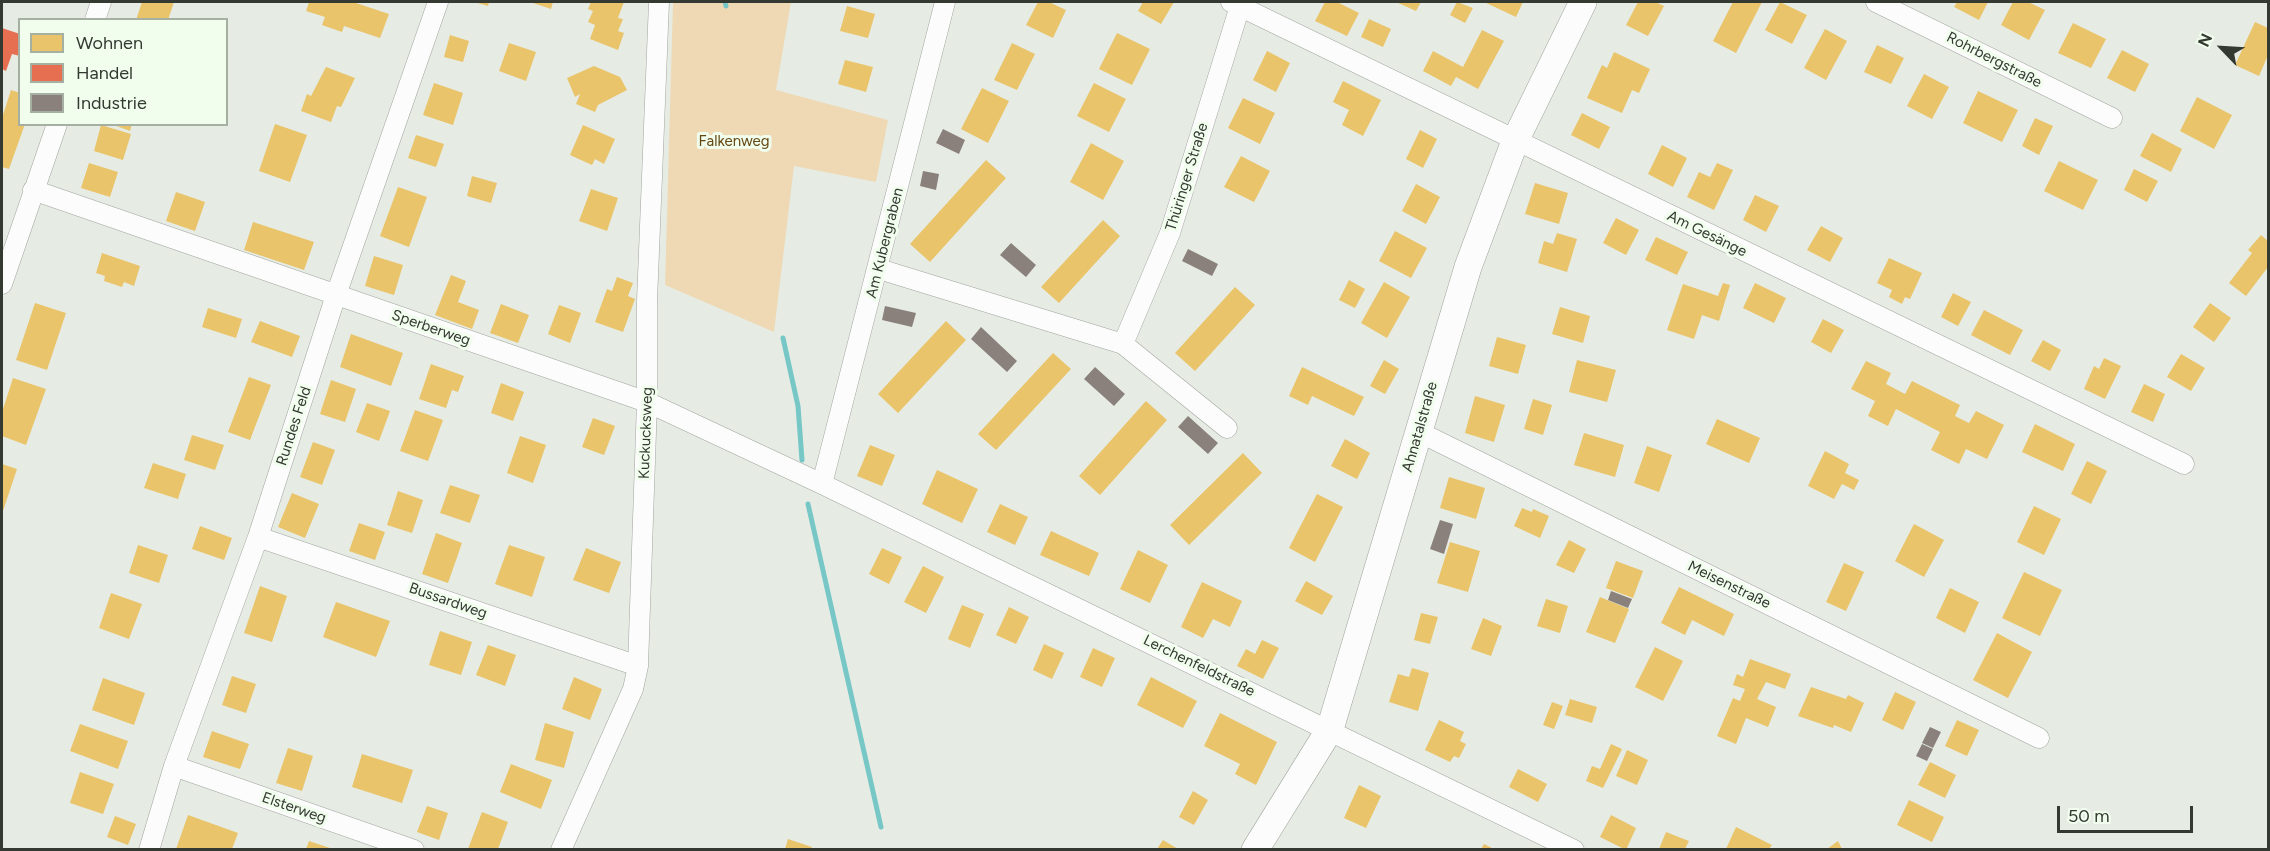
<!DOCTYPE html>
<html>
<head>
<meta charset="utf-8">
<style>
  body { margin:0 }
  #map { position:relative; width:2270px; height:851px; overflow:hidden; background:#e6ece4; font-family:Figtree,sans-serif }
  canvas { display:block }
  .frame { position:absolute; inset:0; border:3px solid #343932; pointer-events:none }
  .legend { position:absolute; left:18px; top:18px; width:210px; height:108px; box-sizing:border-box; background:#f1fded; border:2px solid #a5afa2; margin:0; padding:8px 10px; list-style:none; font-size:18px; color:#343932 }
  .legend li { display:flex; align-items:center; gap:12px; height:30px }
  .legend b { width:30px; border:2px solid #a5afa2 }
  .north { position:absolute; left:2192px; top:18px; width:60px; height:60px; -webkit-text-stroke:4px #f1fded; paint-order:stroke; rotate:295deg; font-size:16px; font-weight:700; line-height:24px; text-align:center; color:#343932 }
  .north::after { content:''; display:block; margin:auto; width:21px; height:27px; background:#343932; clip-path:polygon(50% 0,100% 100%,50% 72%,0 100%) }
  .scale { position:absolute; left:2057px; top:806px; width:136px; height:27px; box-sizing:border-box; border:3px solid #343932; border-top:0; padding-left:8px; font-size:18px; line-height:21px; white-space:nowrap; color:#343932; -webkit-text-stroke:4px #f1fded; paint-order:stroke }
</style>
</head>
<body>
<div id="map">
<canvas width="2270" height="851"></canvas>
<div class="frame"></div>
<ul class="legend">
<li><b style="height:16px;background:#e9c46a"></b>Wohnen</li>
<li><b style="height:16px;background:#e76f51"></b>Handel</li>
<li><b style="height:16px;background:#8a817c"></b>Industrie</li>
</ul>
<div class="north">N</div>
<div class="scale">50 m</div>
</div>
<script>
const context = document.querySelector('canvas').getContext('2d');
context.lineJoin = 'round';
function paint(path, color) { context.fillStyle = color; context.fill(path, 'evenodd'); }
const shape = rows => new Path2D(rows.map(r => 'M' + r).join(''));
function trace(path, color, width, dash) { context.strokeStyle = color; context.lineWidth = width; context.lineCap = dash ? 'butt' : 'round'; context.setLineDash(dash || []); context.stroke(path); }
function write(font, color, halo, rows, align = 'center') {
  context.font = font + ' Figtree,sans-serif'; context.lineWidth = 6; context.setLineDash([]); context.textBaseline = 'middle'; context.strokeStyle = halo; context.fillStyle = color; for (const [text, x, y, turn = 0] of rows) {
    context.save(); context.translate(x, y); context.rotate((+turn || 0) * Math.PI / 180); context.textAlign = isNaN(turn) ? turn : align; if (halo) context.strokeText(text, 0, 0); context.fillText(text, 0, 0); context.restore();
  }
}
paint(shape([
  [673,2,791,2,776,90,888,120,876,182,794,166,774,332,665,285]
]), '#eed9b4');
paint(shape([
  [142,2,174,2,168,20,136,20],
  [309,2,353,2,389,14,380,38,344,26,342,32,322,25,325,17,306,11],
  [474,2,489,2,488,6],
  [530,2,553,2,551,9],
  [591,2,624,2,618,18,623,19,618,31,624,33,618,50,590,39,595,25,588,22,593,11,588,9],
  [1038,2,1049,2,1066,10,1053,38,1026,25],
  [1143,2,1174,2,1161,24,1138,11],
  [1325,2,1337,2,1359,13,1347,36,1315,21],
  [1396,2,1421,2,1416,11],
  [1457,2,1473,8,1465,23,1450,15],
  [1484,2,1523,2,1516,17],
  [1638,2,1655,2,1664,6,1648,36,1626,25],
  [1733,2,1762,2,1736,53,1713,41],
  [1780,2,1807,15,1792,44,1765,30],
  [1957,2,1988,2,1979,20,1954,7],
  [2013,2,2028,2,2045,10,2029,40,2001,25],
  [847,6,875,14,868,38,840,31],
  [1369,19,1391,29,1383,47,1361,37],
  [2255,22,2268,28,2268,55,2259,76,2235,65],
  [2073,23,2106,39,2091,68,2058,53],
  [1825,29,1847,41,1826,80,1804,68],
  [1482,30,1504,41,1478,89,1456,77,1451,86,1423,71,1433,51,1463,67],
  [1117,33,1150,49,1132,85,1099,69],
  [450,35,469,41,463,62,444,57],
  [509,43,536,52,526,81,499,71],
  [1012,43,1035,54,1017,90,994,80],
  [1877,45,1904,58,1891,84,1864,72],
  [2122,50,2149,64,2135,92,2107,78],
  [1267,51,1290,63,1276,92,1253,80],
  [1614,52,1650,69,1639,93,1632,90,1622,113,1587,98,1602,65,1607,68],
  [845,60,873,67,866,92,838,84],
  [594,66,620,77,627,90,598,105,595,112,576,104,580,94,575,97,567,78],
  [326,67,355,78,341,107,337,106,331,122,301,111,307,94,311,96],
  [1924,74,1949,87,1932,119,1907,106],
  [1343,81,1381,100,1363,136,1342,125,1349,110,1333,102],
  [434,83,463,93,453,125,423,115],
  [1094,83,1126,99,1109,132,1077,116],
  [982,88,1009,101,988,143,961,129],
  [11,90,20,93,20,124,25,124,9,169,2,167,2,118],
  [1978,91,2018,110,2002,142,1963,123],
  [2197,97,2232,115,2214,149,2180,131],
  [1243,98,1275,113,1260,144,1228,128],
  [1582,113,1610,127,1599,149,1571,135],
  [2035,118,2053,126,2039,155,2022,146],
  [111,124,132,124,130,131],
  [275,124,307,135,290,182,259,171],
  [101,125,131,134,123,160,94,151],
  [583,125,615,139,604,164,595,159,592,165,570,155],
  [1420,130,1437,139,1423,168,1406,159],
  [2152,133,2182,149,2171,172,2140,156],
  [416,135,444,144,436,167,408,158],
  [1091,143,1124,161,1103,200,1070,182],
  [1662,145,1687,158,1673,187,1648,174],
  [1241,156,1270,171,1254,202,1224,187],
  [986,160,1006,178,930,262,910,244],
  [2059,161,2098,180,2083,210,2044,191],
  [89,163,118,172,110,197,81,188],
  [1717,163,1733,170,1714,210,1687,197,1699,172,1710,177],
  [2134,169,2158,181,2147,202,2124,190],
  [472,176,497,183,491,203,467,196],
  [1535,183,1568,193,1559,224,1525,214],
  [1416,184,1440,197,1426,224,1402,211],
  [398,187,427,197,409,247,380,236],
  [591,189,618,198,607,231,579,221],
  [176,192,205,202,195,231,166,221],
  [1755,195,1779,206,1766,232,1743,220],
  [1616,218,1639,230,1626,255,1603,243],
  [1103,220,1120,236,1059,303,1041,287],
  [253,222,314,242,304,270,244,250],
  [1821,226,1843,238,1830,262,1807,250],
  [1395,231,1427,248,1411,278,1379,261],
  [1557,233,1577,239,1567,272,1538,263,1544,241,1553,244],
  [2261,235,2268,241,2268,267,2246,296,2229,283,2252,253,2248,250],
  [1656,237,1688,252,1677,275,1645,260],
  [102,253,140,266,134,286,124,282,122,287,104,281,105,276,96,273],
  [374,256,403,265,394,295,365,286],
  [1889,258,1922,273,1910,299,1905,297,1902,304,1889,297,1892,290,1877,283],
  [451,275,466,281,458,302,479,310,472,329,435,315],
  [617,277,633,283,628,296,635,299,623,332,595,322,607,289,612,291],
  [1349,280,1365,289,1355,308,1339,300],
  [1384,282,1410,297,1387,338,1361,323],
  [1723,283,1730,285,1719,321,1702,315,1694,339,1667,330,1683,284,1718,296],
  [1755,283,1786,298,1774,323,1743,308],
  [1235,287,1255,305,1195,371,1175,353],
  [1953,293,1971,302,1958,326,1941,317],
  [35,303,66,313,47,370,16,360],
  [2210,303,2231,318,2214,342,2193,327],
  [501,304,529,315,518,343,490,333],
  [559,305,581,313,570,343,548,334],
  [1560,307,1590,316,1583,343,1552,334],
  [208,308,242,319,236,338,202,327],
  [1984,310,2023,330,2010,355,1971,335],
  [1823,319,1844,330,1831,353,1811,342],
  [260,321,300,336,292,357,251,342],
  [946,321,966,340,898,413,878,394],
  [351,334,403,353,391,386,340,367],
  [1497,337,1526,345,1518,374,1489,366],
  [2043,340,2061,350,2050,371,2031,361],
  [1053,353,1071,369,996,450,978,434],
  [2181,354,2205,368,2191,391,2167,377],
  [2104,358,2121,366,2105,399,2084,389,2094,366,2099,369],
  [1384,360,1399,369,1385,394,1370,386],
  [1577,360,1616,370,1607,402,1569,392],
  [1866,361,1891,373,1886,384,1905,394,1912,381,1960,405,1955,416,1969,423,1976,411,2004,425,1987,459,1966,449,1959,464,1931,450,1940,432,1896,409,1888,426,1868,416,1875,401,1851,389],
  [431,364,464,376,458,392,452,390,446,408,419,399],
  [1302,367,1364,397,1354,416,1312,396,1308,405,1289,396],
  [249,377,271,385,250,440,228,432],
  [13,378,46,389,26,445,2,436,2,412],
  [331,380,356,389,345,422,320,414],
  [501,383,524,392,513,421,491,413],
  [2144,384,2165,394,2153,422,2131,412],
  [1475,396,1505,405,1494,442,1465,433],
  [1533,399,1552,405,1543,435,1524,429],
  [1146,401,1167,420,1100,495,1079,476],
  [367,403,390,411,379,441,356,432],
  [415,410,443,420,428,461,400,451],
  [593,418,615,426,604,455,582,447],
  [1717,419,1760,438,1749,463,1706,444],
  [2035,424,2075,444,2063,471,2022,452],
  [1584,433,1624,445,1615,477,1574,465],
  [192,435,224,445,215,470,184,460],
  [520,436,546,445,533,483,507,473],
  [1345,439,1370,453,1357,479,1331,466],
  [313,442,335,450,322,485,300,477],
  [870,445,895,455,882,486,857,476],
  [1647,446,1672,455,1659,492,1634,483],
  [1825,451,1849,464,1845,473,1859,480,1854,490,1842,484,1834,499,1808,486],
  [1243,453,1262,473,1189,545,1170,525],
  [2087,461,2107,471,2091,504,2071,494],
  [153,463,186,474,178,499,144,488],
  [2,464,17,469,2,514],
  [937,470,978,489,962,523,922,504],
  [1449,477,1485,488,1476,519,1440,508],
  [450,485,480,495,470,523,440,513],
  [398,491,423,500,412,533,387,525],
  [292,493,319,504,305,538,278,527],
  [1317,494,1343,507,1315,562,1289,548],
  [1000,504,1028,517,1015,545,987,532],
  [2034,506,2061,519,2044,555,2017,542],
  [1522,508,1532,512,1533,509,1549,516,1540,538,1514,526],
  [359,523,385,532,375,560,349,551],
  [1914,524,1944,540,1924,577,1895,561],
  [200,526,232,538,224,560,192,549],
  [1051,531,1099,553,1089,576,1040,555],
  [436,533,462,543,448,583,422,574],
  [1569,540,1586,549,1574,573,1556,565],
  [1450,542,1480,551,1468,592,1437,583],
  [138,545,168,555,159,583,129,573],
  [509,545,545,557,532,597,495,584],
  [586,548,621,562,609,593,573,580],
  [882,548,902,557,889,584,869,574],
  [1138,550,1168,565,1150,603,1120,589],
  [1616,561,1643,571,1633,598,1606,588],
  [1844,563,1864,572,1846,611,1826,602],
  [923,566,944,577,926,613,904,602],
  [2024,572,2062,590,2040,636,2002,618],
  [1306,581,1333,596,1322,615,1295,601],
  [1202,582,1242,601,1230,627,1213,619,1203,638,1181,627],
  [260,586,287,596,272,642,244,633],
  [1679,587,1734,614,1724,636,1692,620,1685,635,1661,623],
  [1950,588,1979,602,1965,633,1936,618],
  [111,593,142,604,129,639,99,628],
  [1600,597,1629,609,1615,643,1586,632],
  [1546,599,1568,606,1560,633,1537,626],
  [336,602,390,621,376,657,323,637],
  [962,605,984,614,970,648,948,639],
  [1009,607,1029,617,1016,644,996,635],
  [1421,613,1438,617,1430,644,1414,640],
  [1483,618,1502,626,1491,656,1471,649],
  [440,631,472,642,461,675,429,665],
  [1997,633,2032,652,2008,698,1973,680],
  [1262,640,1279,648,1263,679,1237,666,1246,649,1255,654],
  [1044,644,1064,653,1052,679,1033,670],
  [488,645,516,655,505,686,476,675],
  [1655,647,1683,661,1663,701,1635,687],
  [1093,648,1115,658,1102,687,1080,677],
  [1750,659,1791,674,1785,689,1766,682,1757,699,1776,707,1768,727,1746,718,1736,744,1717,736,1733,698,1740,701,1745,689,1733,685,1737,674,1743,677],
  [1412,668,1429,673,1418,711,1389,702,1398,674,1409,677],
  [232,676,256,684,246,713,222,705],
  [574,677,602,689,590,720,562,709],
  [1151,677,1197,701,1183,728,1137,705],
  [103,678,145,693,134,725,92,710],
  [1811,687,1846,699,1848,695,1864,703,1851,732,1834,725,1833,728,1798,716],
  [1895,692,1916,702,1903,730,1882,720],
  [1570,699,1597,707,1592,723,1565,715],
  [1552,702,1563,706,1554,729,1543,725],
  [1220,713,1277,742,1256,785,1235,774,1240,764,1204,746],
  [1439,720,1464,732,1460,741,1466,744,1459,758,1454,756,1450,762,1425,750],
  [1957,720,1979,730,1967,756,1945,746],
  [545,723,574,732,564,768,535,760],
  [80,724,128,741,118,769,70,751],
  [212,731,249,744,240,769,203,757],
  [1611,744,1622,749,1603,788,1586,781,1592,766,1600,769],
  [288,748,313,756,302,791,276,783],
  [1627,750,1648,760,1637,785,1616,776],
  [362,754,413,770,402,803,352,787],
  [1930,762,1956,775,1945,798,1918,785],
  [511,764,552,780,541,809,500,792],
  [1518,769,1547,784,1538,802,1509,787],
  [80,772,114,784,103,814,70,803],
  [1359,785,1381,796,1366,828,1344,818],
  [1193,791,1208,800,1194,825,1179,817],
  [1909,800,1944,817,1932,842,1897,825],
  [427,806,448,813,439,840,417,832],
  [482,812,508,822,498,849,468,849],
  [188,815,238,833,232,849,176,849],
  [1611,815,1636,828,1626,850,1600,837],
  [115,816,136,824,128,845,107,837],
  [1736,827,1772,845,1769,849,1726,849],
  [1666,832,1689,841,1685,849,1659,849],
  [788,839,812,847,811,849,785,849],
  [1163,840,1178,849,1157,849],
  [309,841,333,849,306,849],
  [1838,841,1842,849,1827,849],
  [1484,844,1494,849,1481,849]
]), '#e9c46a');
paint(shape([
  [2,28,20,34,20,56,12,54,6,71,2,69]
]), '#e76f51');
paint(shape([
  [943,129,965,140,959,154,936,143],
  [923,171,939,174,936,190,920,186],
  [1011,243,1036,265,1026,277,1000,255],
  [1188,249,1218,264,1212,276,1182,261],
  [885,306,916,313,912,327,882,320],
  [981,327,1017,361,1007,372,971,339],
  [1095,367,1125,394,1114,406,1084,379],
  [1188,416,1218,443,1208,454,1178,427],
  [1440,520,1453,524,1444,554,1430,549],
  [1611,591,1632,599,1628,608,1608,600],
  [1930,727,1941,732,1933,748,1922,743],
  [1922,744,1933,749,1927,761,1916,756]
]), '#8a817c');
trace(shape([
  [725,2,726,6],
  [783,338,798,406,802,460],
  [808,504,881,827]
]), '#77c7c7', 5);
const street = shape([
  [1231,2,2184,464],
  [1876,2,2112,118],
  [95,20,101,2],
  [33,190,647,402,822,484,1574,850],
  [879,269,1123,344,1170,233,1240,6],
  [2,284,57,124],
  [1123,344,1227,428],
  [1419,432,2039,738],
  [822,484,945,2],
  [258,537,638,666],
  [174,766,414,850],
  [149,850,174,766,258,537,336,295,438,2],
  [561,850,633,689,638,666,647,402,647,301,659,2]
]);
const secondary = shape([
  [1255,850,1330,729,1468,267,1515,141,1583,2]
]);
trace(street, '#a1a59f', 21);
trace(secondary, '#a1a59f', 28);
trace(street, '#fbfcfb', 20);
trace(secondary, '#fbfcfb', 27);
write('15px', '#343932', '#f1fded', [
  ["Rohrbergstraße",1994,60,27],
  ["Thüringer Straße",1187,177,-73],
  ["Am Gesänge",1707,234,26],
  ["Am Kubergraben",885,243,-76],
  ["Sperberweg",431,328,19],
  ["Rundes Feld",294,426,-72],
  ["Ahnatalstraße",1420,427,-74],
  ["Kuckucksweg",646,433,-88],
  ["Meisenstraße",1729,585,26],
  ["Bussardweg",448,601,19],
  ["Lerchenfeldstraße",1199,666,26],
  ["Elsterweg",294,808,19]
]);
write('15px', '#654713', '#f1fded', [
  ["Falkenweg",734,142]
]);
</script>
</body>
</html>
